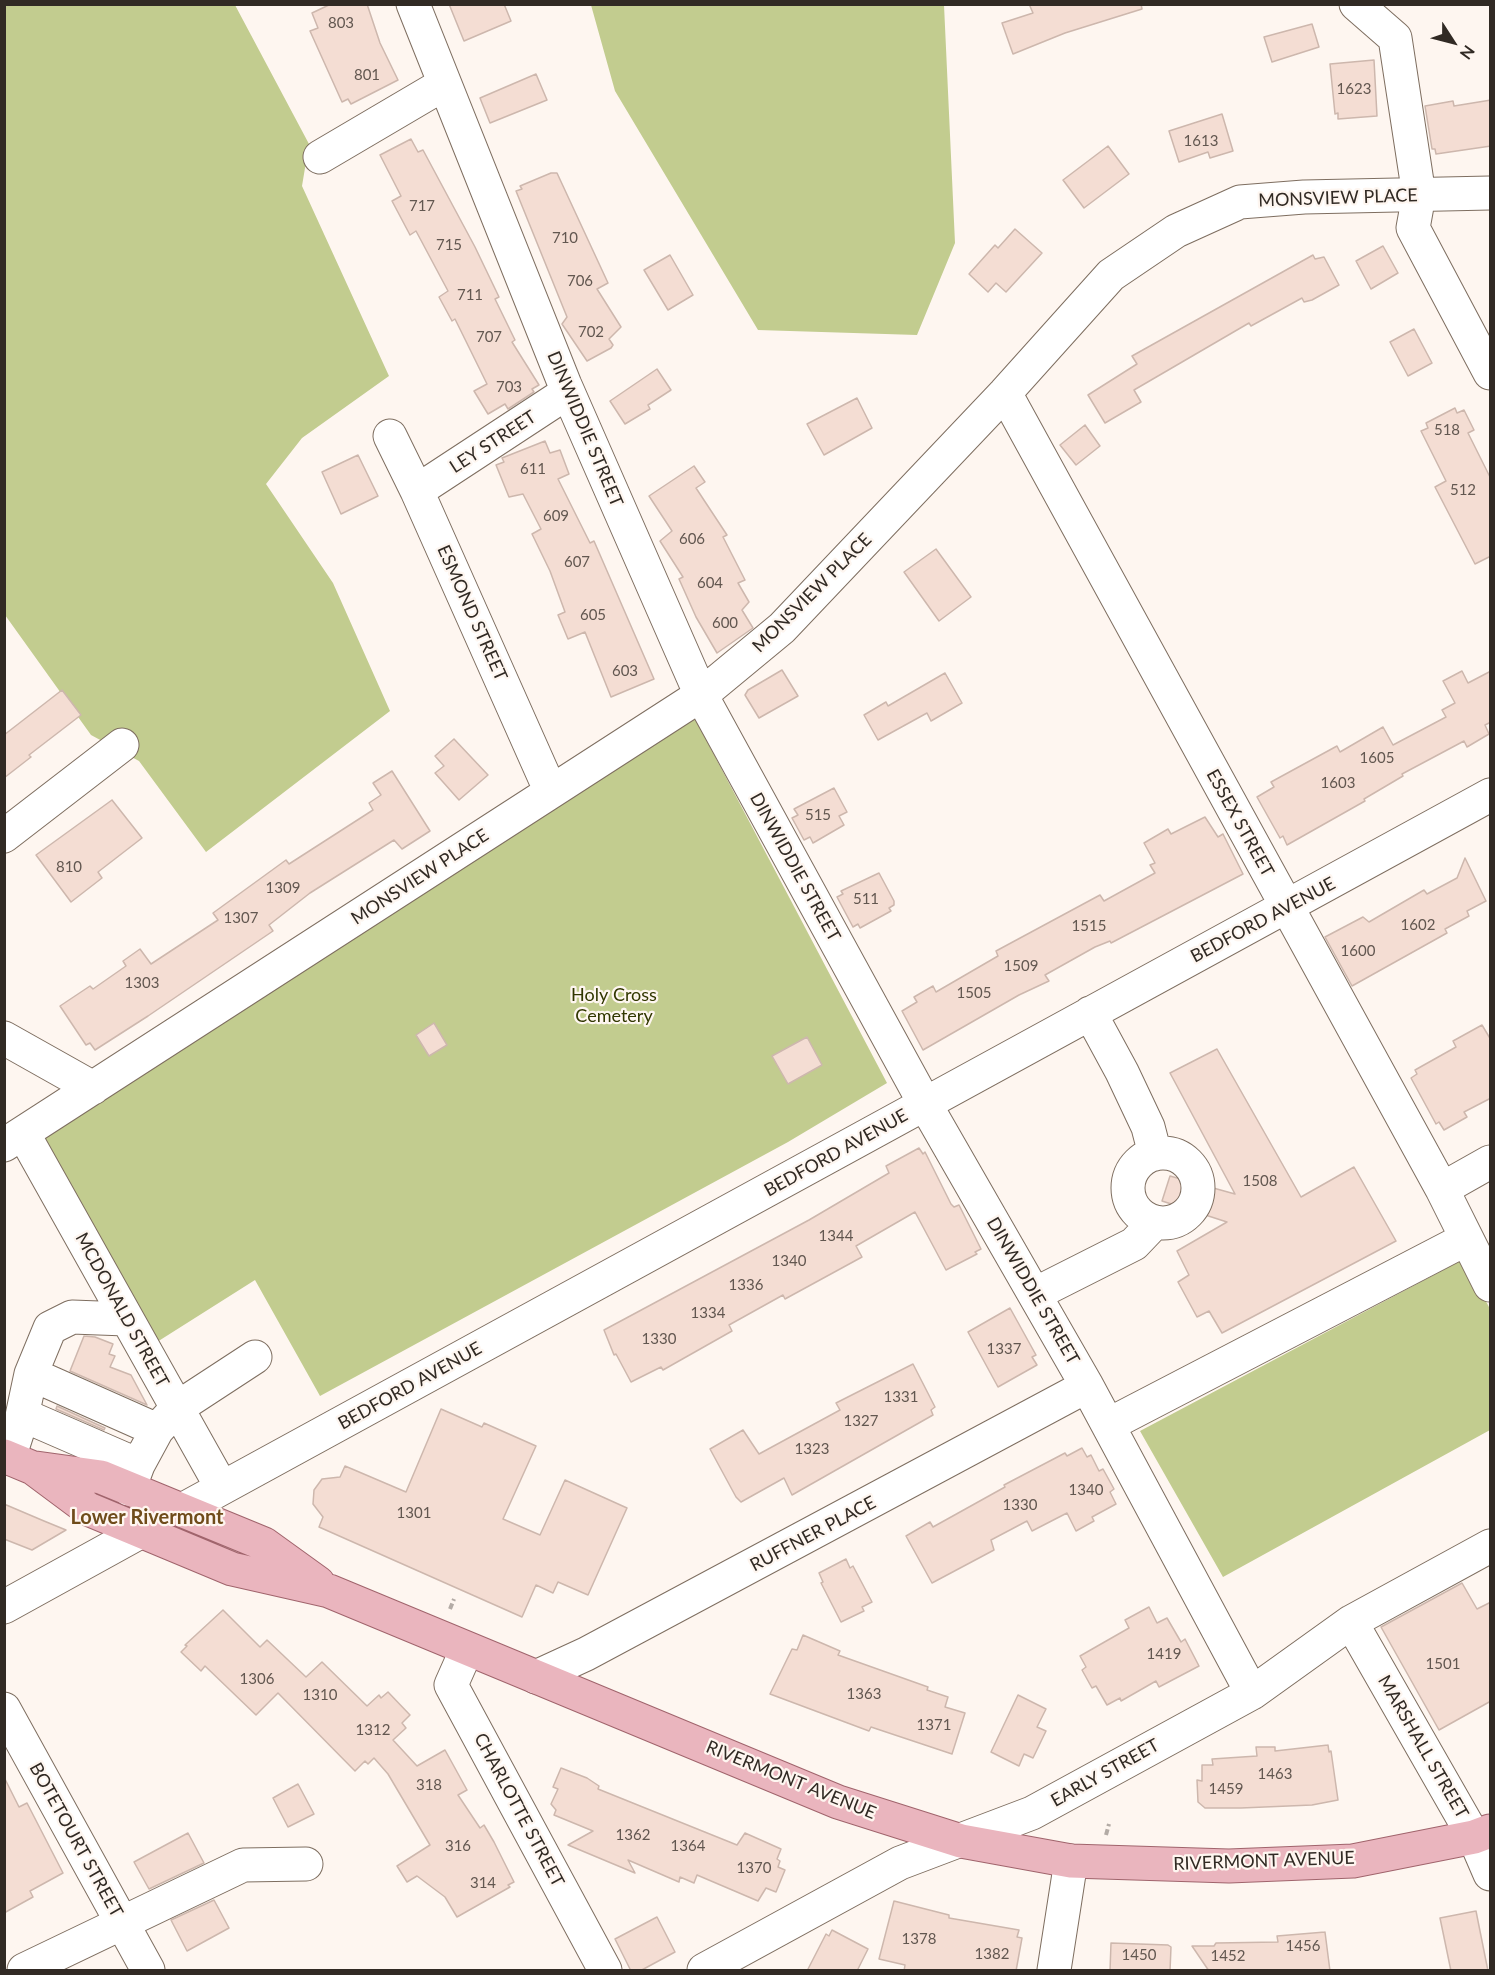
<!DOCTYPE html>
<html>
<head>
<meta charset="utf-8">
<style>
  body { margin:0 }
  #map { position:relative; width:1495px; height:1975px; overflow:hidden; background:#fef6f0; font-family:Lato,sans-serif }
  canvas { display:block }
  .frame { position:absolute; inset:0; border:6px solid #312a24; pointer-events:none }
  .north { position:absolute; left:1423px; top:12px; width:60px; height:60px; -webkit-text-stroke:4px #fef6f0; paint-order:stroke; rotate:126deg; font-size:16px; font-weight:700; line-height:24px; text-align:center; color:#312a24 }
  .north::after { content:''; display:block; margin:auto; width:21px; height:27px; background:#312a24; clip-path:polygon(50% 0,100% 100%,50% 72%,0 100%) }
</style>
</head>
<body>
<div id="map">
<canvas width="1495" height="1975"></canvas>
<div class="frame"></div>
<div class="north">N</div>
</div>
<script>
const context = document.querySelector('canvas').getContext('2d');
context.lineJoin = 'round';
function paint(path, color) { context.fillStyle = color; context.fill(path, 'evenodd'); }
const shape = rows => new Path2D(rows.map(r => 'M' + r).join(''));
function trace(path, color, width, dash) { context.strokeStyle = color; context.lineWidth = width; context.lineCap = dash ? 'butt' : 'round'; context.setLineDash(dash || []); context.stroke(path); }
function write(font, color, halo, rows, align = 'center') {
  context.font = font + ' Lato,sans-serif'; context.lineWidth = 4.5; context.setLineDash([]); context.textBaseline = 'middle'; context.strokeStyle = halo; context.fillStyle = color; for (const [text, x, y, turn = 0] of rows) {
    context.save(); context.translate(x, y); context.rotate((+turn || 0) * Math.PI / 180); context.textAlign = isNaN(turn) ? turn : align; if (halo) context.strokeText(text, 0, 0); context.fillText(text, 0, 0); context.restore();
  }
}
paint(shape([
  [4,5,235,5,309,144,302,186,389,376,302,438,266,484,333,583,390,711,206,852,139,761,91,735,5,615],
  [591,5,944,5,955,243,917,335,758,330,615,91],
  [691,711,887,1083,788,1142,320,1396,255,1280,157,1342,43,1138],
  [1464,1259,1490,1309,1490,1430,1223,1577,1140,1431]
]), '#c2cc8f');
const building = shape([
  [331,4,367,4,380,43,398,80,351,104,348,99,342,102,310,31,318,28,312,13,331,4],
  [449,4,504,4,511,21,464,41,449,4],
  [1029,4,1141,4,1142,9,1065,33,1013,54,1002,23,1033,13,1029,4],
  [1312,24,1319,47,1272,62,1264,37,1312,24],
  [1374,60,1377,116,1338,119,1338,113,1335,114,1330,64,1374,60],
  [536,74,547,100,490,123,480,98,536,74],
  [1491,100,1491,146,1436,154,1435,149,1432,149,1425,106,1453,101,1454,106,1491,100],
  [1222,114,1233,151,1210,158,1208,152,1179,162,1169,131,1222,114],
  [411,139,418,152,423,150,475,247,499,297,495,299,515,340,512,342,539,385,532,389,534,392,508,409,505,404,488,414,474,391,487,384,455,319,452,321,439,297,448,291,416,231,410,235,392,201,401,196,380,155,411,139],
  [1108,146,1129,174,1084,208,1063,180,1108,146],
  [551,173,557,173,608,283,597,289,621,327,609,339,613,345,611,348,587,361,562,324,567,317,516,191,522,189,520,186,551,173],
  [1015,229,1042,253,1006,292,996,283,988,292,969,274,995,245,998,248,1015,229],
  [1383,246,1398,273,1371,289,1356,261,1383,246],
  [670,255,693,295,668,310,644,270,670,255],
  [1313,255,1315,259,1324,257,1339,285,1312,300,1304,302,1302,298,1251,326,1249,323,1134,390,1141,402,1105,423,1088,395,1137,364,1132,356,1313,255],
  [1414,329,1432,363,1408,376,1390,342,1414,329],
  [657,369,671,390,648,405,650,409,625,424,610,401,657,369],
  [857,398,872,428,824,455,807,424,857,398],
  [1455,408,1457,413,1464,410,1474,430,1468,433,1491,479,1491,556,1475,564,1435,487,1446,481,1421,431,1428,428,1426,423,1455,408],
  [1085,425,1100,446,1076,465,1060,445,1085,425],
  [545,441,550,453,560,450,569,474,558,479,590,543,594,541,654,679,611,697,585,632,568,639,558,615,565,612,550,571,532,534,541,529,523,494,509,497,496,465,504,462,502,458,545,441],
  [358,455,378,496,341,514,322,472,358,455],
  [694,466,705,482,696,488,727,535,723,537,745,580,738,583,749,602,742,610,753,628,717,653,696,617,679,579,683,577,660,541,672,531,649,496,694,466],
  [936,549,971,597,939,621,904,572,936,549],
  [782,670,798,696,759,718,745,695,748,690,782,670],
  [1462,671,1468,683,1491,671,1491,722,1485,725,1489,734,1467,747,1464,741,1402,774,1403,776,1364,799,1365,801,1287,845,1283,836,1280,838,1257,797,1274,787,1271,782,1337,746,1340,752,1383,727,1393,745,1446,717,1442,710,1455,703,1443,681,1462,671],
  [945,673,962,703,931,721,927,713,878,740,864,715,886,702,888,706,945,673],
  [62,690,81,715,29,755,31,757,4,778,4,735,62,690],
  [454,739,488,775,459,800,435,773,444,766,435,756,454,739],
  [392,771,430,831,402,849,394,840,310,893,269,925,273,931,148,1016,95,1050,90,1043,86,1045,60,1006,90,986,93,989,126,966,123,961,140,949,151,964,218,920,213,913,286,860,289,864,373,810,369,803,381,795,373,783,392,771],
  [834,788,847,812,839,816,844,825,813,843,810,837,804,840,792,818,798,815,794,809,834,788],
  [112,800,142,838,98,872,102,878,71,902,36,855,112,800],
  [1205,817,1218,837,1223,834,1243,874,1111,943,1110,941,1095,947,1045,975,1049,981,1019,995,923,1050,902,1011,917,1002,914,997,933,986,936,992,998,956,996,951,1100,895,1104,901,1155,873,1150,865,1155,863,1144,843,1168,829,1171,834,1205,817],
  [1465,858,1486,901,1467,911,1469,916,1445,929,1447,933,1352,986,1325,937,1363,917,1369,922,1424,890,1427,894,1457,878,1465,858],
  [879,873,894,901,894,905,889,908,891,911,860,928,858,924,853,927,837,897,843,894,841,891,879,873],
  [434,1023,447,1045,429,1056,416,1035,434,1023],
  [1482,1025,1491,1040,1491,1098,1464,1112,1467,1117,1444,1130,1439,1122,1436,1124,1411,1078,1417,1074,1415,1070,1456,1047,1453,1041,1482,1025],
  [807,1037,822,1065,788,1084,772,1056,807,1037],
  [1217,1049,1301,1197,1354,1167,1396,1241,1222,1333,1209,1311,1197,1317,1178,1282,1189,1275,1177,1251,1227,1222,1162,1201,1170,1176,1235,1194,1170,1073,1217,1049],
  [919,1148,923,1154,925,1152,951,1204,954,1207,959,1205,981,1249,975,1252,977,1254,946,1270,915,1212,856,1246,862,1257,785,1299,783,1295,729,1325,732,1331,663,1370,661,1367,631,1382,616,1354,614,1355,604,1330,809,1220,889,1173,886,1166,919,1148],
  [1010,1308,1036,1355,1032,1357,1037,1365,998,1387,968,1332,1010,1308],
  [84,1336,95,1337,113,1344,109,1354,115,1356,110,1367,131,1375,147,1405,70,1371,84,1336],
  [913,1364,935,1407,931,1410,933,1415,792,1495,784,1478,741,1502,736,1497,710,1449,743,1430,759,1454,840,1410,836,1403,913,1364],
  [57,1406,105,1428,104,1430,56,1409,57,1406],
  [441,1409,482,1427,484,1423,536,1446,503,1519,540,1535,565,1480,627,1508,588,1595,558,1582,553,1593,536,1585,522,1617,319,1527,323,1517,313,1504,314,1490,322,1479,340,1477,345,1466,406,1492,441,1409],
  [1082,1448,1087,1457,1091,1455,1099,1471,1103,1469,1114,1489,1110,1492,1116,1504,1092,1517,1094,1521,1076,1531,1067,1513,1032,1531,1027,1521,991,1540,994,1550,932,1583,906,1536,930,1522,933,1527,1005,1487,1004,1485,1065,1453,1067,1456,1082,1448],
  [4,1504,44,1521,66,1530,32,1550,4,1539,4,1504],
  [846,1559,850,1568,853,1566,872,1602,862,1607,864,1611,841,1622,821,1583,823,1582,819,1573,846,1559],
  [1462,1583,1477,1609,1491,1602,1491,1701,1439,1730,1381,1627,1462,1583],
  [1149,1607,1157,1623,1167,1618,1181,1642,1185,1639,1199,1666,1159,1687,1156,1681,1121,1701,1120,1698,1107,1705,1096,1686,1092,1688,1082,1670,1086,1667,1080,1656,1129,1628,1125,1620,1149,1607],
  [223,1610,260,1647,267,1640,306,1677,322,1662,367,1706,379,1695,381,1698,388,1692,410,1715,402,1723,406,1728,393,1740,417,1766,445,1750,467,1790,458,1795,480,1828,484,1825,494,1842,514,1882,508,1885,510,1887,457,1917,445,1897,417,1876,407,1882,397,1866,430,1845,388,1774,374,1758,368,1764,365,1761,355,1771,278,1693,256,1715,205,1666,201,1671,181,1652,187,1646,185,1645,223,1610],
  [803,1635,840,1651,838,1655,928,1687,927,1690,948,1697,945,1707,965,1713,952,1754,871,1727,869,1731,770,1694,792,1649,797,1650,803,1635],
  [1018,1695,1046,1709,1037,1727,1046,1731,1033,1758,1024,1754,1019,1766,991,1752,1018,1695],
  [1328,1745,1329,1752,1331,1751,1338,1800,1312,1805,1241,1808,1205,1808,1198,1802,1197,1780,1202,1781,1202,1765,1213,1765,1212,1759,1257,1756,1256,1747,1275,1747,1275,1751,1328,1745],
  [561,1768,587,1778,599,1786,598,1789,737,1845,745,1833,781,1849,777,1859,780,1861,778,1867,785,1870,776,1892,766,1888,758,1901,697,1875,694,1883,680,1877,679,1882,628,1860,635,1873,568,1845,593,1831,554,1815,556,1810,551,1804,558,1789,553,1787,561,1768],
  [4,1777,19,1807,27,1803,63,1873,30,1891,33,1897,4,1913,4,1777],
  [298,1784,314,1814,288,1827,273,1798,298,1784],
  [188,1833,204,1863,149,1889,134,1862,188,1833],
  [214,1900,229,1928,187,1951,171,1920,214,1900],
  [894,1901,949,1915,949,1918,1019,1930,1017,1937,1022,1938,1016,1971,904,1971,905,1965,879,1959,894,1901],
  [1476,1911,1488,1971,1451,1971,1440,1918,1476,1911],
  [657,1917,675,1952,640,1971,631,1971,615,1939,657,1917],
  [832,1930,868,1949,857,1971,807,1971,826,1934,829,1936,832,1930],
  [1325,1932,1330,1971,1209,1971,1192,1946,1214,1946,1216,1943,1278,1942,1277,1936,1325,1932],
  [1111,1943,1168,1945,1171,1947,1170,1971,1110,1971,1111,1943]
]);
paint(building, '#f4ddd3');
trace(building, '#cdb7ad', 1.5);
const minor = shape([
  [413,4,565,385,701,695,925,1104,1087,1386,1252,1693],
  [1356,4,1395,38,1419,195,1413,228,1490,373],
  [320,157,444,84],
  [1005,393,1442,1189,1490,1285],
  [390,436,417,491,551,792],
  [417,491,568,392],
  [4,836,122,745],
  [1090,1013,1122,1072,1148,1127,1155,1154],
  [4,1038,93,1088],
  [23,1133,222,1488],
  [4,1145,701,695,782,628,1005,393,1111,275,1176,231,1240,202,1304,197,1490,193],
  '1128 1188a35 35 0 1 1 70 0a35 35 0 1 1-70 0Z',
  [1442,1189,1490,1162],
  [1035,1294,1134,1244,1155,1222],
  [31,1374,157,1430],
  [23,1415,138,1465],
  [1108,1425,1466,1239],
  [9,1458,21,1421,31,1374,50,1328,72,1317,126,1319],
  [129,1489,138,1465,157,1430,177,1408,255,1357],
  [182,1510,1490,795],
  [4,1607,140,1532],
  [1351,1622,1474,1837,1490,1874],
  [467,1649,451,1685,605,1970],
  [536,1677,586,1654,1087,1386],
  [4,1709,148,1970],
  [24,1970,243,1865,306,1864],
  [704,1970,900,1863,1032,1813,1252,1693,1351,1622,1490,1546],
  [1054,1970,1071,1861]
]);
const major = shape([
  [4,1456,33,1468,88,1509,232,1569,329,1591,838,1802,961,1841,1071,1861,1229,1866,1353,1861,1474,1837,1490,1831],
  [36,1468,101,1477,264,1544,318,1583]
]);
trace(minor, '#7e6e60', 35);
trace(major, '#a0646c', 35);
trace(shape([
  [450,1609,454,1599],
  [1106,1835,1109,1824]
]), '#b3aba5', 4, [6, 3]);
trace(minor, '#fff', 33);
trace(major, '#eab5be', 33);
write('15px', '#625750', null, [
  ["803",341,23],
  ["801",367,75],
  ["1623",1354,89],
  ["1613",1201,141],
  ["717",422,206],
  ["710",565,238],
  ["715",449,245],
  ["706",580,281],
  ["711",470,295],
  ["702",591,332],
  ["707",489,337],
  ["703",509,387],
  ["518",1447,430],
  ["611",533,469],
  ["512",1463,490],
  ["609",556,516],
  ["606",692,539],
  ["607",577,562],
  ["604",710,583],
  ["605",593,615],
  ["600",725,623],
  ["603",625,671],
  ["1605",1377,758],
  ["1603",1338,783],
  ["515",818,815],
  ["810",69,867],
  ["1309",283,888],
  ["511",866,899],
  ["1307",241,918],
  ["1602",1418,925],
  ["1515",1089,926],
  ["1600",1358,951],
  ["1509",1021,966],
  ["1303",142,983],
  ["1505",974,993],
  ["1508",1260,1181],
  ["1344",836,1236],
  ["1340",789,1261],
  ["1336",746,1285],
  ["1334",708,1313],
  ["1330",659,1339],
  ["1337",1004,1349],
  ["1331",901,1397],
  ["1327",861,1421],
  ["1323",812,1449],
  ["1340",1086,1490],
  ["1330",1020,1505],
  ["1301",414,1513],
  ["1419",1164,1654],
  ["1501",1443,1664],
  ["1306",257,1679],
  ["1363",864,1694],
  ["1310",320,1695],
  ["1371",934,1725],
  ["1312",373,1730],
  ["1463",1275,1774],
  ["318",429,1785],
  ["1459",1226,1789],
  ["1362",633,1835],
  ["316",458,1846],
  ["1364",688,1846],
  ["1370",754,1868],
  ["314",483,1883],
  ["1378",919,1939],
  ["1456",1303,1946],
  ["1382",992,1954],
  ["1450",1139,1955],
  ["1452",1228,1956]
]);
write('18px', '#312a24', '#fef6f0', [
  ["MONSVIEW PLACE",1338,198,-2],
  ["DINWIDDIE STREET",585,429,67],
  ["LEY STREET",493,442,-33],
  ["MONSVIEW PLACE",812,593,-45],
  ["ESMOND STREET",472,613,66],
  ["ESSEX STREET",1240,823,61],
  ["DINWIDDIE STREET",795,867,61],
  ["MONSVIEW PLACE",420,877,-33],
  ["BEDFORD AVENUE",1263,920,-28],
  ["BEDFORD AVENUE",836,1153,-29],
  ["DINWIDDIE STREET",1033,1291,60],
  ["MCDONALD STREET",122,1310,61],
  ["BEDFORD AVENUE",410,1386,-29],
  ["RUFFNER PLACE",813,1534,-28],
  ["MARSHALL STREET",1423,1747,60],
  ["EARLY STREET",1105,1773,-29],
  ["RIVERMONT AVENUE",791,1780,22],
  ["CHARLOTTE STREET",519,1810,62],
  ["BOTETOURT STREET",76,1840,61],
  ["RIVERMONT AVENUE",1264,1861,-2]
]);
write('18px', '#313700', '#fef6f0', [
  ["Holy Cross",614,995],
  ["Cemetery",614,1016]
]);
write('bold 20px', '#6f4c1a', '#fef6f0', [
  ["Lower Rivermont",147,1518]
]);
</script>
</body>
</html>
